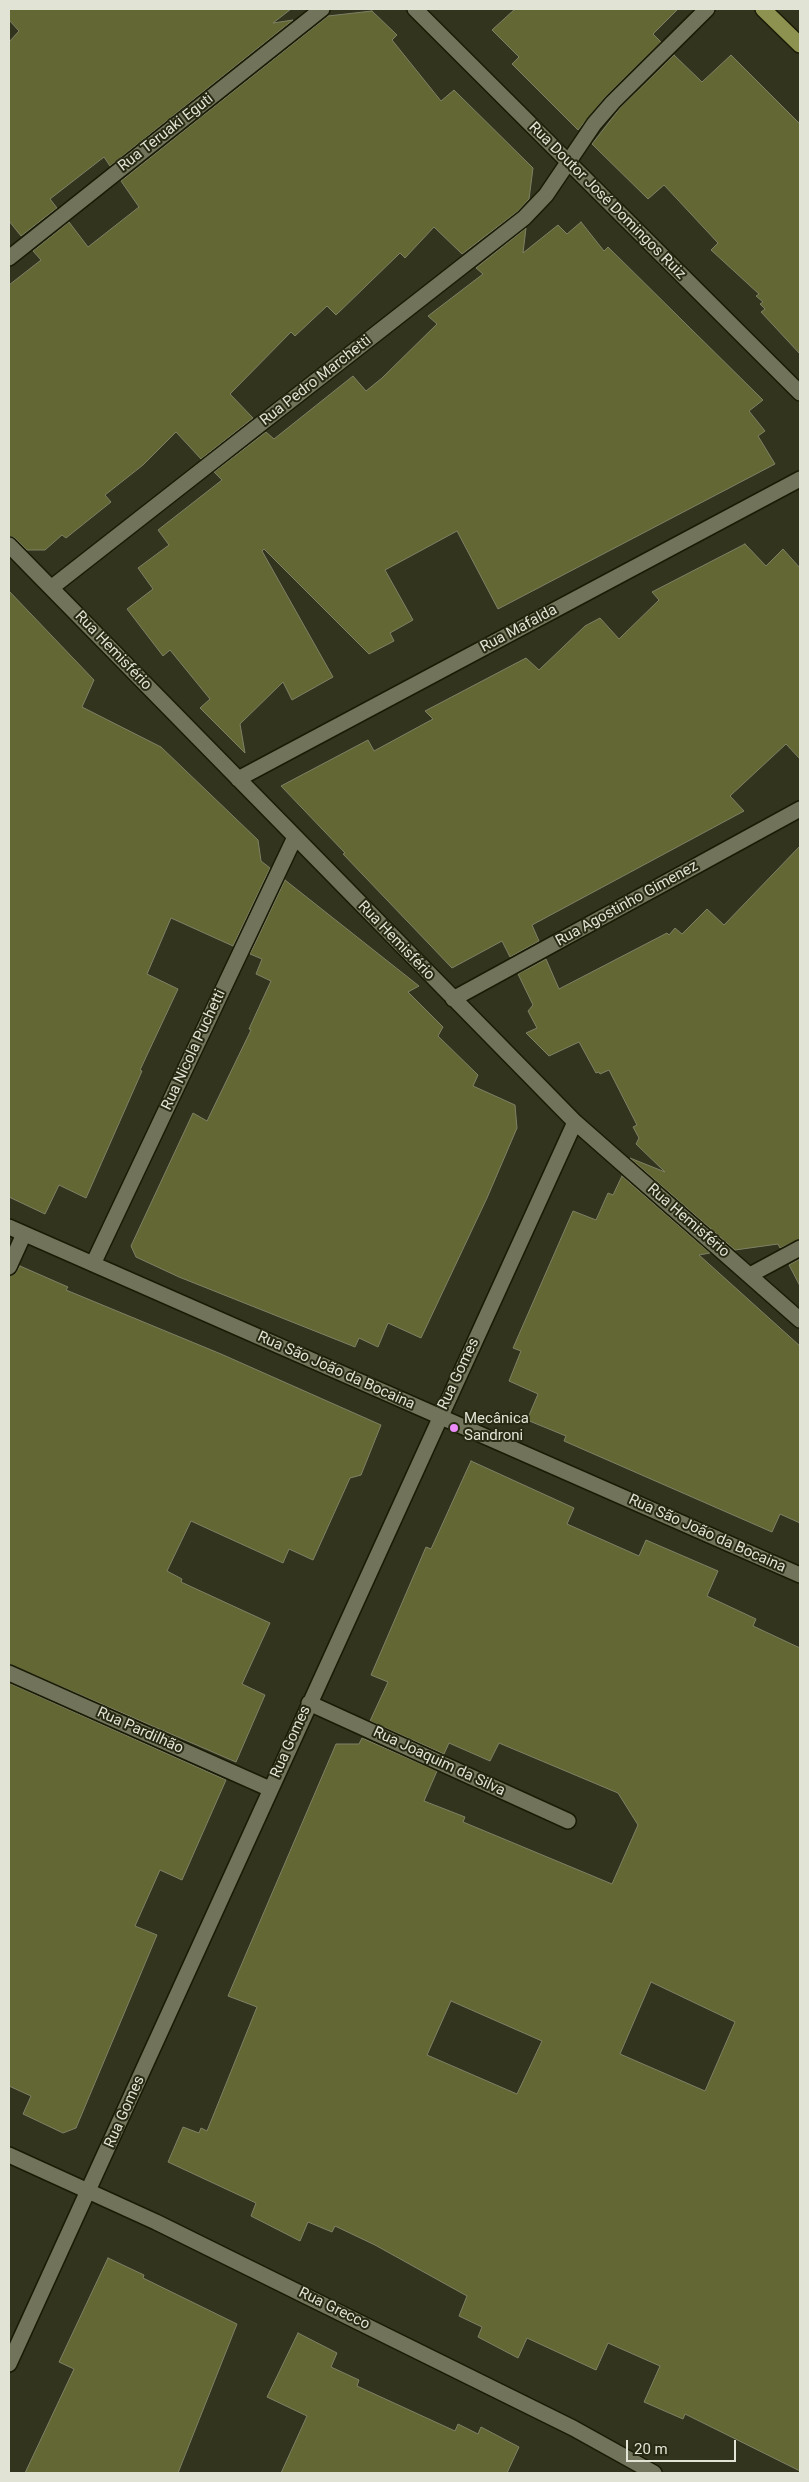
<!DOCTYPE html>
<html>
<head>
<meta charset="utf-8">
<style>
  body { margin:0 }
  #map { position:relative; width:809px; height:2482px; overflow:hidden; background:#32341d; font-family:Roboto,sans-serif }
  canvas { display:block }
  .frame { position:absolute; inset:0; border:10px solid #e1e3d4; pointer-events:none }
  .scale { position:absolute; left:626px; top:2440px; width:110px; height:22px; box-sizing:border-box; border:2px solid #e1e3d4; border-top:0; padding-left:6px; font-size:15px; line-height:18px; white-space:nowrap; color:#e1e3d4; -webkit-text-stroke:4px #282a13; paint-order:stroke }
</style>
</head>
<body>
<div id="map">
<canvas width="809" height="2482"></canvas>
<div class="frame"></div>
<div class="scale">20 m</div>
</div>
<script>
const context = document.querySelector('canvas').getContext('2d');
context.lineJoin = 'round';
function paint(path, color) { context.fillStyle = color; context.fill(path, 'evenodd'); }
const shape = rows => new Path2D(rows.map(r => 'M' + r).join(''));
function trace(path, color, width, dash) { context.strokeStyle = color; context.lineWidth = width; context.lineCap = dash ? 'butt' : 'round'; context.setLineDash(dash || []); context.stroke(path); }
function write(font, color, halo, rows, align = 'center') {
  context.font = font + ' Roboto,sans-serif'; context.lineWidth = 4; context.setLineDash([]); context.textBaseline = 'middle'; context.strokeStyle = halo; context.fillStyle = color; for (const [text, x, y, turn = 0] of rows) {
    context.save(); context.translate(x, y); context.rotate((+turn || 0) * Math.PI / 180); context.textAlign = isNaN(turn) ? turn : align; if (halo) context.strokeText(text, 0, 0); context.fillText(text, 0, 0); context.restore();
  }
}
const building = shape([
  [9,9,291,9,273,23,293,20,110,166,104,157,50,199,57,208,21,236,9,221,9,42,19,31,9,20,9,9],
  [515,9,678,9,653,34,661,42,606,96,578,130,512,64,519,57,492,30,515,9],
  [372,11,397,35,392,40,441,101,454,90,533,168,529,199,518,211,462,254,434,227,405,258,400,253,336,315,327,306,295,336,291,332,230,394,253,418,201,459,176,432,143,465,105,495,111,502,66,538,62,535,45,550,27,550,15,538,9,536,9,285,41,260,33,251,69,222,88,247,139,207,121,181,328,16,372,11],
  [674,55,702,82,731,55,800,124,800,354,761,312,765,309,760,304,763,302,756,296,759,294,711,250,718,243,664,185,648,199,592,144,620,108,674,55],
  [581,222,604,251,608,247,763,400,749,411,765,431,758,436,775,464,498,609,457,531,385,570,413,620,390,633,394,641,369,654,264,549,262,551,333,677,292,700,283,682,240,724,245,753,200,708,210,699,170,650,163,656,127,609,153,589,138,568,169,545,158,530,222,480,214,472,266,432,274,439,353,376,366,391,382,378,437,324,428,316,483,274,476,268,526,228,523,253,558,225,567,234,581,222],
  [745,544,766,566,783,549,800,568,800,759,786,744,730,796,744,811,532,925,539,941,510,957,502,941,452,968,343,854,345,853,281,786,368,740,374,751,433,719,425,711,526,658,539,670,585,626,600,618,619,639,659,600,652,592,745,544],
  [9,591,94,680,82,707,161,747,258,840,261,861,270,868,233,946,171,918,147,974,178,989,140,1070,142,1071,86,1198,59,1185,45,1214,9,1197,9,591],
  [800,846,800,1239,780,1248,778,1244,735,1250,630,1158,665,1172,636,1144,639,1138,633,1127,637,1125,609,1070,600,1074,599,1072,596,1073,579,1042,549,1056,526,1033,537,1028,528,1011,533,1005,518,974,546,959,559,989,667,933,669,935,675,928,682,934,707,909,724,925,800,846],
  [285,880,419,986,408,992,443,1027,438,1036,478,1075,473,1086,515,1105,517,1128,487,1198,421,1338,388,1323,378,1347,359,1338,355,1347,179,1277,136,1257,131,1246,193,1113,207,1121,251,1030,249,1029,271,981,256,974,262,959,250,954,285,880],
  [622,1176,710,1253,699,1255,800,1346,800,1523,780,1514,772,1532,564,1441,566,1436,527,1420,538,1394,509,1381,521,1351,513,1348,573,1211,596,1220,608,1193,613,1195,622,1176],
  [800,1259,800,1286,789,1265,800,1259],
  [20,1266,68,1287,66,1290,221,1354,381,1425,361,1475,350,1478,313,1560,289,1549,283,1563,191,1521,167,1571,182,1579,181,1582,270,1623,242,1684,265,1695,236,1762,9,1664,9,1276,15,1274,20,1266],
  [471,1461,574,1508,567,1524,639,1556,646,1540,718,1571,707,1596,756,1619,753,1626,800,1648,800,2471,685,2414,683,2419,644,2402,660,2366,608,2343,596,2370,527,2338,518,2358,478,2337,482,2327,459,2316,467,2296,375,2245,335,2226,332,2232,308,2222,300,2241,251,2216,256,2203,168,2162,183,2127,199,2133,201,2128,207,2131,257,2007,228,1996,336,1744,359,1744,362,1738,437,1771,424,1801,465,1817,463,1822,612,1884,638,1825,618,1793,499,1743,490,1761,449,1743,444,1754,370,1721,388,1682,371,1675,426,1547,431,1549,471,1461],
  [651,1982,735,2022,705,2091,620,2054,651,1982],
  [451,2001,542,2041,517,2094,427,2055,451,2001],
  [9,1683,226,1780,182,1880,160,1870,135,1926,157,1935,76,2128,63,2133,23,2114,31,2096,9,2086,9,1683],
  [108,2258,144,2275,143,2278,237,2324,178,2473,25,2473,74,2369,59,2362,108,2258],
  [298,2333,337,2353,331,2367,359,2380,357,2386,455,2431,458,2424,478,2434,481,2427,519,2447,507,2473,281,2473,307,2416,267,2397,298,2333]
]);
paint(building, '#636733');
trace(building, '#7f8167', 1);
const minor = shape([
  [415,9,800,393],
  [9,258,322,9],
  [9,545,575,1122,800,1320],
  [51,588,524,218,546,195,594,124,613,102,707,9],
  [238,779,800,479],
  [453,999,800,809],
  [9,1227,800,1575],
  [93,1264,295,837],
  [9,1267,24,1234],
  [750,1275,800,1248],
  [9,1673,270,1789],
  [309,1703,568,1821],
  [9,2155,156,2222,573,2428,654,2473],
  [9,2364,575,1122]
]);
const major = shape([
  [763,9,800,45]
]);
trace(minor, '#1a1b05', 18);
trace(major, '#1a1b05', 18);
trace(minor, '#71735a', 15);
trace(major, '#8e9250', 15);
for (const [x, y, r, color] of [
  [454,1428,5,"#ec8cfb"]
]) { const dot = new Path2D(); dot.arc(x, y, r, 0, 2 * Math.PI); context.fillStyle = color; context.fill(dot); trace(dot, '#282a13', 2); }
write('15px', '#e1e3d4', '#282a13', [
  ["Rua Teruaki Eguti",166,133,-38],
  ["Rua Doutor José Domingos Ruiz",607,201,45],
  ["Rua Pedro Marchetti",316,381,-38],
  ["Rua Mafalda",519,629,-28],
  ["Rua Hemisfério",113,651,46],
  ["Rua Agostinho Gimenez",627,904,-29],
  ["Rua Hemisfério",396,941,46],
  ["Rua Nicola Puchetti",194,1050,-65],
  ["Rua Hemisfério",688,1221,41],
  ["Rua São João da Bocaina",336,1371,24],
  ["Rua Gomes",459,1374,-65],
  ["Rua São João da Bocaina",707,1534,24],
  ["Rua Pardilhão",140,1731,24],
  ["Rua Gomes",291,1742,-66],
  ["Rua Joaquim da Silva",439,1762,25],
  ["Rua Gomes",125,2112,-66],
  ["Rua Grecco",334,2309,26]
]);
write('15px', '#e1e3d4', '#282a13', [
  ["Mecânica",464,1419],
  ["Sandroni",464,1436]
], 'left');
</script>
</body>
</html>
